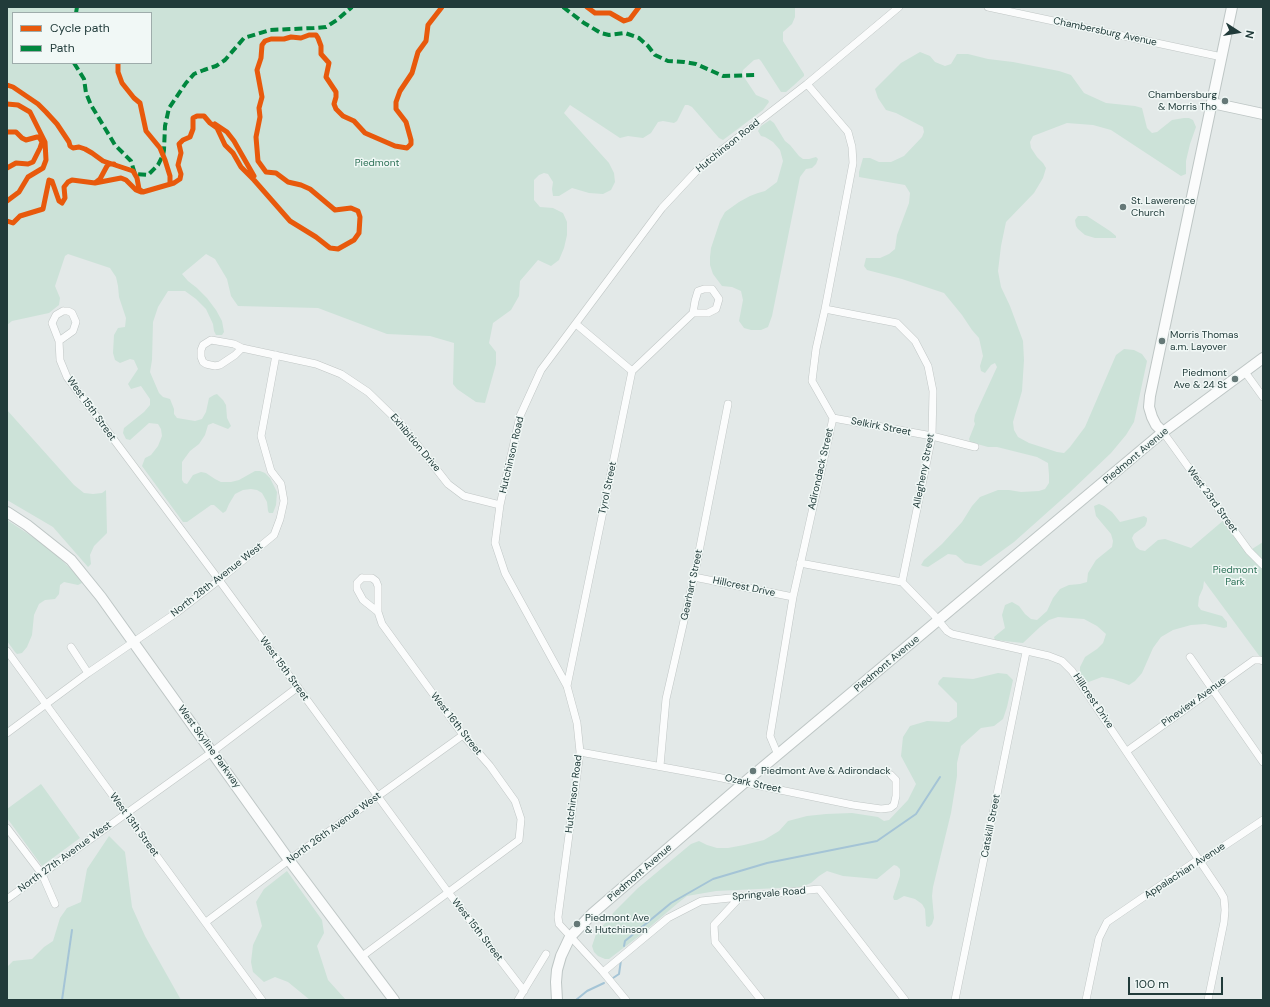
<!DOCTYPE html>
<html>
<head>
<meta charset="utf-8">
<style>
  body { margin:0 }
  #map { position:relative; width:1270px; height:1007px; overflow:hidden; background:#e3e9e8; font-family:"DM Sans",sans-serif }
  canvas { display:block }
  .frame { position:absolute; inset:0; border:8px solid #213b3a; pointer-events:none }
  .legend { position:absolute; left:12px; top:12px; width:140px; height:52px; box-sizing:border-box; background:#f1f8f6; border:1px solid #9eacab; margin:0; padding:5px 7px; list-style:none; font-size:12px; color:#213b3a }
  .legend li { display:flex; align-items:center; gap:8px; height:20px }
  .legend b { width:20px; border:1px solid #9eacab }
  .north { position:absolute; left:1218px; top:12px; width:40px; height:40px; -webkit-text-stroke:3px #f1f8f6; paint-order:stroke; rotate:102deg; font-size:11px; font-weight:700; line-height:16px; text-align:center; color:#213b3a }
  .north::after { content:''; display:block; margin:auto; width:14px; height:18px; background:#213b3a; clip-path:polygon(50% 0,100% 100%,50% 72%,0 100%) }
  .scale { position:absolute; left:1128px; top:977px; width:95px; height:18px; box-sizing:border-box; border:2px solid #213b3a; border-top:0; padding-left:5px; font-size:12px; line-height:14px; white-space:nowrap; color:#213b3a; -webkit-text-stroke:3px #f1f8f6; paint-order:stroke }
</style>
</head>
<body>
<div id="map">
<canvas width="1270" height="1007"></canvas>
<div class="frame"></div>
<ul class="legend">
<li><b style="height:5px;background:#e8590c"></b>Cycle path</li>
<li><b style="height:5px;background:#00873e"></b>Path</li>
</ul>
<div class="north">N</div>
<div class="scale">100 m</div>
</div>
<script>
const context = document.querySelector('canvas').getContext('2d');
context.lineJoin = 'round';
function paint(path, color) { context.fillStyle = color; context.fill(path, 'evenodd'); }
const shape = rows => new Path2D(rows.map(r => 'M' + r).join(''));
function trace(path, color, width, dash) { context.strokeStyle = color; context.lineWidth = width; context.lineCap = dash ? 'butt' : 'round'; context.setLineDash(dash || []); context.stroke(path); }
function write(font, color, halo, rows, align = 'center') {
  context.font = font + ' "DM Sans",sans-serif'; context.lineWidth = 3; context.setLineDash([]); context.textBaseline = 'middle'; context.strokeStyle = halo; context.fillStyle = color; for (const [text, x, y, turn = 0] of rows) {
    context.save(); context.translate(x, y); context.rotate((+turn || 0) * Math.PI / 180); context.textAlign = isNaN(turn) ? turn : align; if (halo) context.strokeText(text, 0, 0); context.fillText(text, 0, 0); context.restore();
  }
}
paint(shape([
  [7,7,795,7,795,17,792,24,783,32,783,41,804,74,804,76,793,86,786,92,781,92,761,61,759,59,754,60,743,70,742,74,756,95,768,100,769,102,763,110,723,140,719,138,692,107,688,105,685,105,677,121,674,123,663,121,658,122,651,133,643,138,628,136,620,138,570,105,564,113,609,163,614,173,615,182,611,190,603,194,589,193,572,188,559,196,553,196,552,189,553,182,548,174,544,173,539,175,534,180,534,200,540,207,553,208,563,213,567,222,567,235,564,248,559,260,551,266,538,260,520,281,519,296,511,310,493,323,489,343,496,352,496,364,485,403,476,402,457,389,453,384,454,343,430,336,387,334,318,308,238,306,231,296,227,279,215,259,206,254,182,274,188,281,197,288,207,298,216,310,222,321,224,332,222,335,216,335,214,331,213,324,206,309,196,299,185,291,168,291,158,307,153,322,152,360,150,372,159,393,163,397,170,399,174,409,174,414,177,418,195,421,202,419,206,412,209,398,214,395,217,394,223,400,226,405,227,418,231,426,228,429,213,423,208,425,205,435,199,444,190,451,182,462,182,480,184,483,187,484,193,475,201,472,206,473,215,479,221,482,231,482,239,480,255,471,260,471,265,473,270,478,277,492,276,505,273,513,269,513,268,511,267,502,262,493,257,490,251,489,243,490,235,494,229,504,226,511,223,513,214,505,211,505,187,522,183,522,142,466,145,458,151,455,158,446,162,436,161,429,158,424,149,423,130,440,126,439,123,433,124,428,144,412,150,405,150,399,141,386,131,389,128,384,138,369,134,360,130,359,120,363,115,360,113,353,114,335,118,328,125,327,126,318,119,297,118,286,116,277,110,268,68,254,65,256,55,286,60,298,59,305,49,313,12,321,7,325],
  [13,13,151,13,151,63,13,63],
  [920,52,930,56,935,62,945,66,951,64,957,54,968,54,988,59,1013,62,1059,71,1071,75,1084,93,1106,103,1135,106,1142,108,1147,128,1152,133,1157,132,1172,120,1184,118,1189,118,1193,120,1196,127,1190,144,1186,161,1186,174,1181,176,1111,130,1093,125,1067,123,1033,136,1030,142,1031,148,1037,157,1043,163,1046,168,1043,178,1034,193,1006,222,1001,246,998,271,1001,287,1010,306,1023,341,1024,360,1022,391,1013,422,1014,430,1018,437,1029,443,1057,452,1064,453,1070,447,1085,427,1116,355,1124,349,1134,350,1142,354,1147,361,1134,422,1126,435,1111,453,1069,493,1014,542,981,566,965,563,956,555,948,554,928,567,923,566,921,565,924,560,942,544,962,522,972,506,980,497,998,490,1009,490,1021,492,1039,491,1045,489,1049,483,1049,475,1048,463,1037,457,997,447,988,447,970,442,969,439,975,424,974,421,975,415,997,367,995,363,991,365,985,373,981,371,980,366,983,356,979,338,972,330,962,315,944,293,902,279,867,270,864,266,866,258,880,258,889,254,895,249,897,235,909,203,910,193,905,185,859,177,859,172,863,158,870,158,879,162,891,162,904,156,922,137,924,132,923,127,896,113,886,110,878,98,875,89,901,63],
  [770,120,774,123,785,141,790,145,799,156,803,159,809,159,816,157,818,159,816,164,812,168,806,169,800,177,772,316,768,327,761,330,751,330,744,328,739,321,743,300,741,291,732,287,722,286,713,274,710,265,710,257,711,248,720,221,725,212,739,202,750,196,758,193,765,191,777,182,783,161,780,150,773,142,765,137,761,136,758,131,761,126],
  [1078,216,1087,216,1090,218,1110,231,1116,236,1116,238,1095,238,1085,235,1078,229,1076,226,1075,220],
  [7,410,74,485,84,493,93,494,102,493,106,490,107,533,94,546,90,555,91,564,88,567,53,527,7,500],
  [1099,504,1104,506,1112,512,1120,522,1144,516,1147,518,1147,521,1145,526,1134,534,1132,538,1136,547,1140,550,1145,551,1158,540,1165,539,1191,548,1225,519,1249,551,1263,542,1263,661,1204,581,1203,588,1199,597,1198,606,1201,610,1222,616,1227,622,1227,627,1224,628,1205,624,1191,625,1173,630,1161,637,1153,648,1142,673,1135,681,1129,685,1113,679,1102,677,1086,683,1082,681,1080,676,1080,667,1085,657,1097,649,1103,643,1106,634,1097,626,1084,619,1058,617,1049,620,1040,627,1023,643,995,640,994,637,1005,628,1002,615,1005,605,1012,602,1019,606,1025,614,1031,619,1037,620,1047,611,1053,598,1060,589,1069,585,1080,584,1087,582,1088,573,1096,560,1112,547,1113,541,1111,534,1096,516,1094,506],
  [7,520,45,545,70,568,81,580,82,583,78,585,64,582,60,585,59,594,55,599,45,600,39,604,34,615,32,635,27,647,22,653,17,654,15,652,7,641],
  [998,673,1007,674,1013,680,1007,707,1003,719,994,726,981,728,961,746,957,763,957,776,951,813,933,887,932,896,934,918,932,924,929,927,926,926,925,909,922,904,915,899,904,896,897,900,894,900,893,897,900,876,900,869,897,866,894,865,877,879,843,876,827,871,819,876,811,883,801,887,716,891,687,896,678,903,639,936,609,959,605,959,598,956,594,952,592,946,596,934,614,912,638,888,691,844,699,841,707,845,717,848,728,848,744,845,764,840,779,831,788,821,807,816,826,814,852,813,878,817,884,821,889,820,908,800,916,784,901,756,903,737,910,726,927,721,949,722,957,717,957,703,938,684,939,681,943,677,973,679],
  [41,784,80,838,42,866,7,818,7,809],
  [109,836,125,852,132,907,145,936,181,1000,7,1000,7,967,13,961,32,959,44,947,53,941,60,918,67,908,81,902,87,869],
  [287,871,322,920,324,933,317,946,328,980,346,1000,310,1000,288,982,275,977,264,982,253,972,251,962,253,945,262,926,256,902,264,889]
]), '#cce2d8');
trace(shape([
  [624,946,625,941,671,903,713,879,767,863,877,841,916,814,940,777],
  [613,978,619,974,621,960],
  [62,1000,72,930],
  [576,1000,587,991,604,983]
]), '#a4c4d6', 2);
const street = shape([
  [988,7,1222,57],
  [825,309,897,323,915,341,928,366,933,391,932,436,902,582],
  [63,311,68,311,72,313,76,322,73,331,59,341,52,323,56,315,63,311],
  [576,324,632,371],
  [59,341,60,360,67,377,219,580,448,892,524,991],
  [242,348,235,355,220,365,215,366,206,364,203,362,201,357,201,350,203,345,211,340,217,341,234,344,242,348,316,364,341,374,368,392,401,424,448,484,464,496,500,505],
  [1245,372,1263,397],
  [833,418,932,436,975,447],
  [1163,432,1249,551,1263,565],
  [800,563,902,582,934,615,947,631,952,634,1049,656,1062,661,1072,671,1220,891,1224,898,1225,910,1224,922,1208,1000],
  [694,577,793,597],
  [362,578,372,578,376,581,378,586,378,612,363,600,357,589,357,583,362,578],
  [71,647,88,673],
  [7,651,262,1000],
  [1190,657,1263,762],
  [567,686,632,371,693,313,695,301,698,291,704,289,712,289,719,299,716,309,708,313,693,313],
  [7,733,88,673,176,613,219,580,274,535,280,519,284,501,281,484,271,471,261,436,276,355],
  [1127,751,1254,660,1260,660,1263,661],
  [580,752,717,777,853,805,881,809,890,808,894,805,896,796,896,780,891,775],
  [778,755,770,736,793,597,833,418,812,381,816,349,825,309,853,163,852,147,848,132,807,84],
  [660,766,666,699,694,577,728,404],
  [7,828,42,874,55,904],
  [741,896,714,925,715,942,761,1000],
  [7,899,212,752,298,687],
  [206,922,289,860,463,735],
  [361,957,519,840,521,819,515,801,490,766,463,735,382,624,378,612],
  [603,972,668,918,701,901,819,889,905,1000],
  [518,1000,546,954],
  [626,1000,603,972,559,924,558,917,580,752,577,723,567,686,505,573,495,543,500,505,520,416,541,370,662,208,701,166,807,84,899,7],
  [955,1000,1026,652],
  [1086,1000,1099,938,1107,922,1199,859,1203,860,1263,820]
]);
const secondary = shape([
  [1212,103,1263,114],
  [1163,432,1156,425,1152,417,1149,407,1150,396,1232,7],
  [7,512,27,525,71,560,101,597,289,860,394,1000],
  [557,1000,556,982,557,970,561,956,570,937,593,913,745,782,1163,432,1263,358]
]);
trace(street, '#c0c6c5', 8);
trace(secondary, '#bec6c5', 12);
trace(street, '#fbfcfc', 7);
trace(secondary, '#fbfcfc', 10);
trace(shape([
  [563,7,584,23,601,33,609,35,625,33,639,38,648,46,655,55,668,61,684,62,696,64,723,76,757,75],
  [76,13,77,7],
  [74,63,84,79,86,93,91,105,115,145,131,161,135,174,148,175,158,165,163,155,164,150,165,126,169,108,186,83,194,74,204,70,216,66,225,60,244,38,270,30,314,28,326,27,337,20,352,7]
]), '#00873e', 4, [8, 4]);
trace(shape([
  [587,7,595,13,610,13,624,21,630,19,639,7],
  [118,63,118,72,122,83,134,98,140,103,146,131,160,148,165,160,170,176,170,184],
  [7,85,13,87,38,104,46,112,57,124,69,142,70,146,73,148,79,147,85,149,92,153,103,161,133,171,137,178,139,189,143,192,174,183,180,179,181,174,178,165,181,153,179,144,183,140,190,137,193,129,193,118,197,116,204,116,210,123,217,128,225,145,233,153,241,167,254,180,290,221,316,237,330,248,338,249,354,240,359,233,360,217,358,211,351,208,335,210,310,189,301,185,288,182,276,173,266,172,258,161,256,137,260,117,259,108,262,97,257,70,261,58,262,45,265,41,271,39,284,39,291,37,301,38,309,35,316,35,318,38,321,46,321,54,329,63,326,77,336,92,336,97,334,104,336,109,343,116,354,121,365,133,395,146,407,148,411,144,411,140,406,122,396,109,396,102,400,91,412,73,418,52,426,41,428,25,442,7],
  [7,104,18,105,30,112,45,142,46,160,43,168,28,177,19,192,7,201],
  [215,124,227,132,234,141,254,176],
  [7,132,16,132,22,138,26,140,37,137,39,137,42,142,40,148,33,162,28,164,16,163,7,168],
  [95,183,121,178,126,180,136,190,141,192],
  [7,221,13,223,20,216,43,209,49,180,52,181,59,201,62,203,65,198,64,187,68,182,72,180,95,183,100,179,107,166,109,164,114,164]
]), '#e8590c', 5);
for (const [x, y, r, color] of [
  [1225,101,4,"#657877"],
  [1123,207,4,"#657877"],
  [1162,341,4,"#657877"],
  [1235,379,4,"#657877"],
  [753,771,4,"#657877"],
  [577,924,4,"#657877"]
]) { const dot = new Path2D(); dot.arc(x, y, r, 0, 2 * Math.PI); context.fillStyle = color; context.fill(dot); trace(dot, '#f1f8f6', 1.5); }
write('10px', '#213b3a', '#f1f8f6', [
  ["Chambersburg Avenue",1105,32,12],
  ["Hutchinson Road",728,146,-39],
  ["West 15th Street",91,409,54],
  ["Selkirk Street",881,427,11],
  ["Exhibition Drive",415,443,50],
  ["Hutchinson Road",512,455,-77],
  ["Piedmont Avenue",1136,456,-40],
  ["Adirondack Street",821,469,-77],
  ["Allegheny Street",924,471,-79],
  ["Tyrol Street",608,488,-78],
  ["West 23rd Street",1212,500,54],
  ["North 28th Avenue West",217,580,-38],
  ["Gearhart Street",692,585,-78],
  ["Hillcrest Drive",744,587,12],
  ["Piedmont Avenue",887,664,-40],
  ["West 15th Street",284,669,54],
  ["Hillcrest Drive",1093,701,56],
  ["Pineview Avenue",1194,702,-36],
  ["West 16th Street",456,724,52],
  ["West Skyline Parkway",209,747,54],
  ["Ozark Street",753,784,12],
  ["Hutchinson Road",574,794,-83],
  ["West 13th Street",134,825,54],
  ["Catskill Street",991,826,-79],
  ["North 26th Avenue West",334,828,-36],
  ["North 27th Avenue West",65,857,-36],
  ["Appalachian Avenue",1185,871,-33],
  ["Piedmont Avenue",640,873,-41],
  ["Springvale Road",769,894,-5],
  ["West 15th Street",477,930,52]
]);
write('10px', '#213b3a', '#f1f8f6', [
  ["Chambersburg",1217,95,"right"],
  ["& Morris Tho",1217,107,"right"],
  ["St. Lawerence",1131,201],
  ["Church",1131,213],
  ["Morris Thomas",1170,335],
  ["a.m. Layover",1170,347],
  ["Piedmont",1227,373,"right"],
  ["Ave & 24 St",1227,385,"right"],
  ["Piedmont Ave & Adirondack",761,771],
  ["Piedmont Ave",585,918],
  ["& Hutchinson",585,930]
], 'left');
write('10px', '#2d7157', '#f1f8f6', [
  ["Piedmont",377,163],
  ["Piedmont",1235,570],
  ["Park",1235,582]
]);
</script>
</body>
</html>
